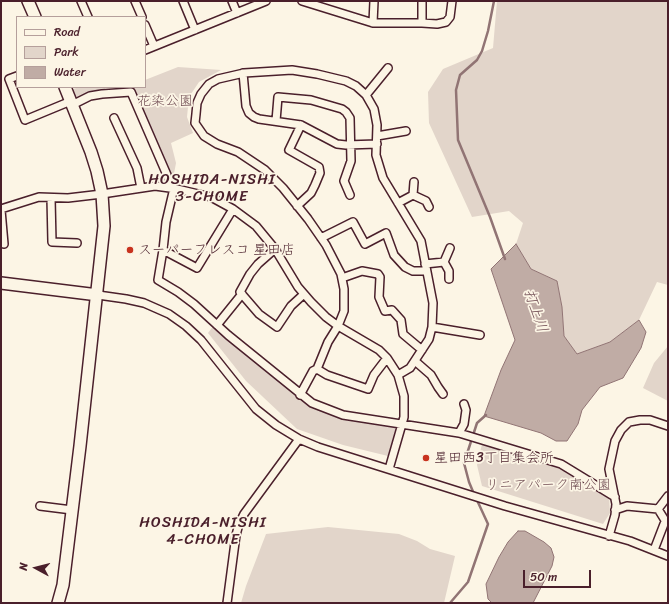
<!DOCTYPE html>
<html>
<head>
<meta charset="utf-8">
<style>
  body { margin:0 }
  #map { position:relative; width:669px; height:604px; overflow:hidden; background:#fcf5e5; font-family:Sriracha,sans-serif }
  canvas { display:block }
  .frame { position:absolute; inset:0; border:2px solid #4a1f2b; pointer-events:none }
  .legend { position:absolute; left:16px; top:16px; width:130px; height:72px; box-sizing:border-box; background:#fcf5e5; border:1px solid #b59f9b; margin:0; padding:5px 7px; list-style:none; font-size:12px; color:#4a1f2b }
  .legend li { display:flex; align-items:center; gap:8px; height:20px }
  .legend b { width:20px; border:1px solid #b59f9b }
  .north { position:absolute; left:16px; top:548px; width:40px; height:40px; -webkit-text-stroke:3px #fcf5e5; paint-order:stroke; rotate:277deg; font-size:11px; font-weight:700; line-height:16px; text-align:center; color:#4a1f2b }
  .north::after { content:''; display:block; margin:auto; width:14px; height:18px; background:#4a1f2b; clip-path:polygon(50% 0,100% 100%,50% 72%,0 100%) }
  .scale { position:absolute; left:523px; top:570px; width:68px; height:18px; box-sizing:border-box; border:2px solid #4a1f2b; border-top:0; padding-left:5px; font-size:12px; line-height:14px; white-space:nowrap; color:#4a1f2b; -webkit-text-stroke:3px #fcf5e5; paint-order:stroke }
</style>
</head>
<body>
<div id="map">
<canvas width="669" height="604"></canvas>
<div class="frame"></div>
<ul class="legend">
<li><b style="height:5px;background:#fcf5e5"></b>Road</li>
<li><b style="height:11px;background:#e2d5ca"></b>Park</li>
<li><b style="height:11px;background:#c0aca5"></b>Water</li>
</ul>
<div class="north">N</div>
<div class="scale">50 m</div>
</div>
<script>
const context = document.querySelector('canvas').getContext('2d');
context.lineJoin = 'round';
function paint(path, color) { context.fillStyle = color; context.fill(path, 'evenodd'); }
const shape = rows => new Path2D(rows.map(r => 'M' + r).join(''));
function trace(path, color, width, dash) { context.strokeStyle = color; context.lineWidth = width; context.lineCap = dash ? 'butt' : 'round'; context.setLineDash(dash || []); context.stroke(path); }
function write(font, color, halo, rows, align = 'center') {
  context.font = font + ' Sriracha,"Klee One",sans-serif'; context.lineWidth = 3.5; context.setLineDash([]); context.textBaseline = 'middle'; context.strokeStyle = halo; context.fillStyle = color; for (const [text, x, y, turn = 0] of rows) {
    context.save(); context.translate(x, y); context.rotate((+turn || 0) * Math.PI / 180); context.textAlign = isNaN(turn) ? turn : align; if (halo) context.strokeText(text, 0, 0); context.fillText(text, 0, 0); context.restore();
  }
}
paint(shape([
  [497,1,668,1,668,285,657,282,639,320,610,342,577,354,564,336,562,307,557,281,531,269,516,244,523,223,509,211,472,217,429,123,428,92,443,69,493,48],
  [178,67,221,70,199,82,189,97,187,117,193,133,171,143,176,163,173,179,132,87,145,87,145,80],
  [79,87,104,87,106,90,77,99,73,89],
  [214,325,297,397,335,417,396,427,388,456,343,445,297,429,246,381,208,333],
  [668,346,668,401,643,388,654,363],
  [482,444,560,466,609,495,610,513,603,524,482,486,477,465],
  [328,527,399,534,417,541,430,549,455,556,444,603,241,603,246,586,266,534]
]), '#e2d5ca');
const water = shape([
  [516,244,531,269,557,281,562,307,564,336,577,354,610,342,639,320,646,332,641,348,623,378,600,387,582,410,578,424,567,441,556,441,541,433,484,416,501,370,515,340,491,269,516,244],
  [518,531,525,531,544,542,551,548,554,557,552,566,533,603,492,603,488,599,486,584,499,557,508,542,518,531]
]);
paint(water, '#c0aca5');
trace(water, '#917474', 1);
trace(shape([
  [494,1,488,31,482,51,477,60,460,75,456,90,458,140,490,217,505,259],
  [474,494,469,482,464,463,477,423,486,415],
  [450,603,468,582,488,524,476,498]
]), '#917474', 2.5);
const street = shape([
  [81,1,88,17],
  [135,1,142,17],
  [183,1,195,30],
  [232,1,237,13],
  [302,1,373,23,422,23,422,1],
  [373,23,374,1],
  [422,23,437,24,446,22,450,17,452,1],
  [145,25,154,46],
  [145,50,266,1],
  [243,73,246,106,249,113,254,117,259,119,301,125,337,144,346,145,377,144],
  [17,76,9,79,25,120,71,101],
  [366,95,388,68],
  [72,105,90,96,102,94,131,92,167,175,170,188],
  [114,118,137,168,141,188],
  [276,121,278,97,311,100,342,109,346,112,350,118,351,161,344,181,350,195],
  [377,136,406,131],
  [174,188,166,222,163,250,197,268,233,209],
  [413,195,426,201,429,207],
  [51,198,52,242,77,243],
  [398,203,413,195,414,182],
  [297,206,311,193,315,185,320,173,319,167,289,150,301,125],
  [1,209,39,197,68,198,102,194,155,186,177,189,211,197,233,209,256,226,275,249,298,287,311,302,326,317,338,326,379,350,387,358,398,375,404,396,404,417,389,469],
  [1,210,4,244],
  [321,238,353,222,365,244,386,233,394,255,405,267,413,271,426,271],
  [275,249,258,264,250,274,240,292,259,314,277,327,291,306,304,294],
  [163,250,158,280,178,292,194,304,228,335,312,403,343,415,459,433,561,464,615,497],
  [444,262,449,271,449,279],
  [425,264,444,262,450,248],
  [342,278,362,271,378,274,380,277,379,297,385,311,392,310,401,320,403,334,422,350],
  [98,295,126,299,144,303,169,314,186,326,201,340,256,409,276,425,299,439,318,447,505,506,630,541,668,556],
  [217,325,242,294],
  [432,327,480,335],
  [387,358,374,375,368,389,327,375,317,369,328,342,338,326,344,311,344,289,341,274,326,245,308,219,283,188,265,170,238,152,217,144,204,136,195,123,196,114,197,103,201,94,209,84,218,79,244,73,292,70,317,74,346,81,356,86,366,95,374,109,377,125,376,155,383,178,421,241,433,303,432,327,429,339,410,368,398,375],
  [415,361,431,375,438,387,443,394],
  [300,395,313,371,317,369],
  [459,433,464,424,466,410,464,404],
  [40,506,72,510],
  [658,509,666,522],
  [615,510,627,506,658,509,668,496],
  [609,536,615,515,616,504,609,469,615,441,621,430,629,422,640,420,650,420,668,426],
  [654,550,664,524,668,522],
  [227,603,236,535,239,524,244,514,299,439]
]);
const secondary = shape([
  [28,1,35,17],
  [1,283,98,295],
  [58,603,63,585,80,446,104,226,102,194,97,171,91,152,65,87]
]);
trace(street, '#4a1f2b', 10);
trace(secondary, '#4a1f2b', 14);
trace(street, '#fcf5e5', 7);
trace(secondary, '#fcf5e5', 11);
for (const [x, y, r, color] of [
  [130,250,4,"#c8321e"],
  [426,458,4,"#c8321e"]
]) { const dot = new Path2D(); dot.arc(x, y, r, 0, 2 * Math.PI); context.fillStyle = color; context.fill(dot); trace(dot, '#fcf5e5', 1.5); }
write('14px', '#704c53', '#fcf5e5', [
  ["花染公園",165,101],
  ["リニアパーク南公園",548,485]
]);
write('14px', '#4a1f2b', '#fcf5e5', [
  ["スーパーフレスコ 星田店",138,250],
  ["星田西3丁目集会所",434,458]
], 'left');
context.letterSpacing = '1px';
write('15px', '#4a1f2b', '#fcf5e5', [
  ["HOSHIDA-NISHI",212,180],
  ["3-CHOME",212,197],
  ["HOSHIDA-NISHI",203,523],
  ["4-CHOME",203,540]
]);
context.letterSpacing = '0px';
write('italic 15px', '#6d4950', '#fcf5e5', [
  ["打上川",535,311,71]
]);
</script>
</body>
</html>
